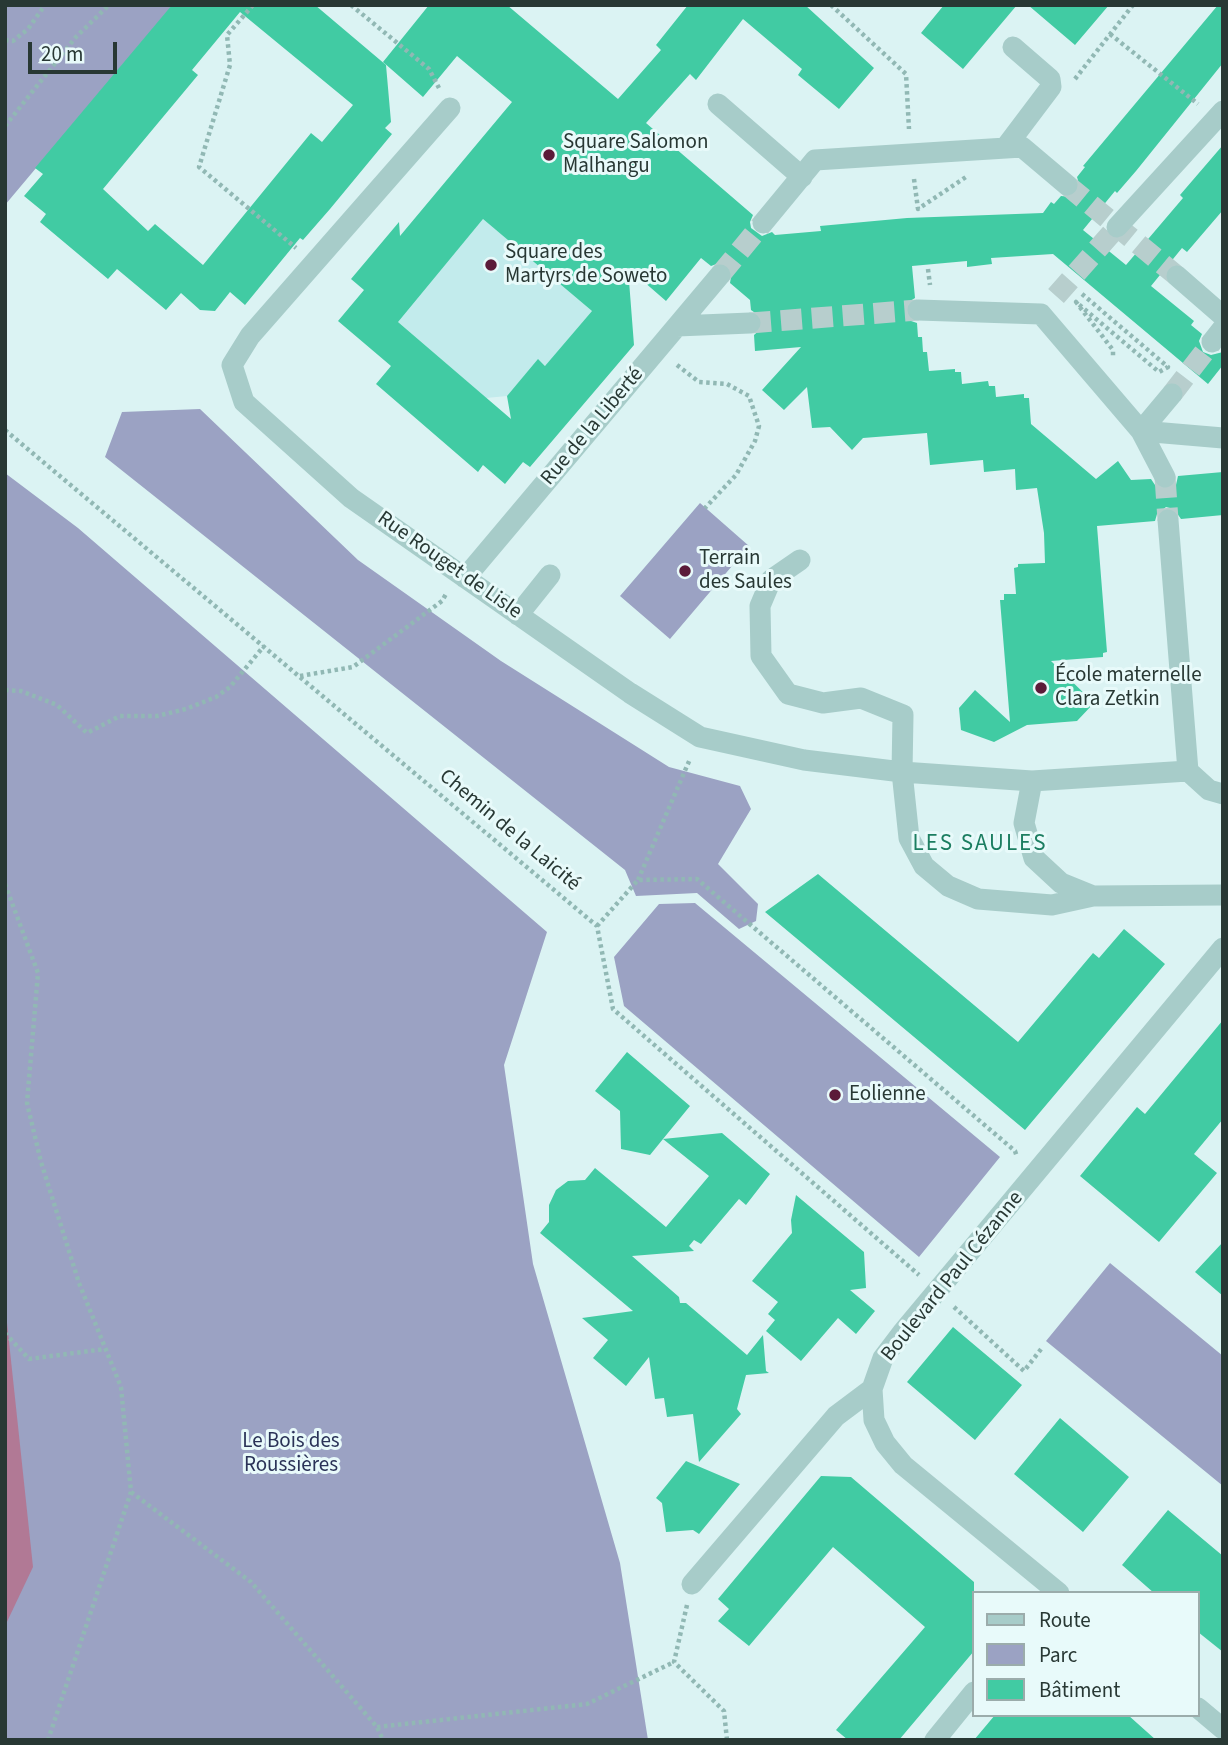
<!DOCTYPE html>
<html>
<head>
<meta charset="utf-8">
<style>
  body { margin:0 }
  #map { position:relative; width:1228px; height:1745px; overflow:hidden; background:#dbf3f3; font-family:"Source Sans 3",sans-serif }
  canvas { display:block }
  .frame { position:absolute; inset:0; border:7px solid #283834; pointer-events:none }
  .legend { position:absolute; left:972px; top:1591px; width:228px; height:126px; box-sizing:border-box; background:#e8fafa; border:2px solid #9bacab; margin:0; padding:9px 12px; list-style:none; font-size:21px; color:#283834 }
  .legend li { display:flex; align-items:center; gap:14px; height:35px }
  .legend b { width:35px; border:2px solid #9bacab }
  .scale { position:absolute; left:28px; top:42px; width:89px; height:32px; box-sizing:border-box; border:4px solid #283834; border-top:0; padding-left:9px; font-size:21px; line-height:24px; white-space:nowrap; color:#283834; -webkit-text-stroke:5px #e8fafa; paint-order:stroke }
</style>
</head>
<body>
<div id="map">
<canvas width="1228" height="1745"></canvas>
<div class="frame"></div>
<ul class="legend">
<li><b style="height:9px;background:#a7ccc9"></b>Route</li>
<li><b style="height:19px;background:#9ba2c3"></b>Parc</li>
<li><b style="height:19px;background:#41cba3"></b>Bâtiment</li>
</ul>
<div class="scale">20 m</div>
</div>
<script>
const context = document.querySelector('canvas').getContext('2d');
context.lineJoin = 'round';
function paint(path, color) { context.fillStyle = color; context.fill(path, 'evenodd'); }
const shape = rows => new Path2D(rows.map(r => 'M' + r).join(''));
function trace(path, color, width, dash) { context.strokeStyle = color; context.lineWidth = width; context.lineCap = dash ? 'butt' : 'round'; context.setLineDash(dash || []); context.stroke(path); }
function write(font, color, halo, rows, align = 'center') {
  context.font = font + ' "Source Sans 3",sans-serif'; context.lineWidth = 6; context.setLineDash([]); context.textBaseline = 'middle'; context.strokeStyle = halo; context.fillStyle = color; for (const [text, x, y, turn = 0] of rows) {
    context.save(); context.translate(x, y); context.rotate((+turn || 0) * Math.PI / 180); context.textAlign = isNaN(turn) ? turn : align; if (halo) context.strokeText(text, 0, 0); context.fillText(text, 0, 0); context.restore();
  }
}
paint(shape([
  [5,5,173,5,5,205],
  [200,409,358,560,501,661,669,767,740,786,751,809,718,864,758,904,756,921,739,929,697,893,636,896,625,870,105,457,122,412],
  [5,473,78,528,547,932,504,1065,533,1264,620,1563,648,1740,5,1740],
  [700,503,749,546,670,639,620,596],
  [695,903,1000,1157,919,1257,624,1006,614,957,659,904],
  [1110,1263,1223,1356,1223,1486,1046,1341]
]), '#9ba2c3');
paint(shape([
  [483,219,592,311,546,366,538,360,507,396,486,398,397,321]
]), '#c2ebec');
paint(shape([
  [5,1304,33,1567,5,1626]
]), '#b17995');
paint(shape([
  [172,5,315,5,386,65,391,122,385,128,392,134,330,209,303,240,300,238,245,305,230,292,215,311,200,310,181,293,166,310,117,269,108,279,40,222,46,214,24,196,43,174,35,168],
  [240,12,353,105,322,142,311,133,203,265,155,224,148,231,103,189,198,75,192,70],
  [429,5,507,5,618,99,661,50,656,45,688,5,805,5,874,68,839,109,798,75,802,69,743,19,696,80,690,74,646,123,753,215,750,222,751,228,762,236,772,232,775,235,821,231,820,226,907,218,1043,213,1051,202,1054,204,1061,196,1071,197,1077,194,1080,187,1077,177,1085,167,1083,166,1218,5,1223,5,1223,63,1136,171,1117,193,1115,191,1083,230,1126,265,1183,198,1180,195,1223,145,1223,210,1187,252,1182,248,1151,286,1194,321,1191,325,1202,334,1199,341,1203,352,1211,355,1223,352,1223,365,1208,384,1053,254,991,258,992,264,967,267,967,261,912,266,915,298,907,303,905,310,911,321,917,323,918,337,922,337,923,352,927,352,929,371,955,369,955,372,961,372,962,384,988,381,989,386,995,386,996,397,1024,394,1024,398,1029,398,1031,424,1096,479,1118,461,1131,480,1151,479,1157,488,1164,490,1170,489,1176,485,1178,476,1223,472,1223,515,1181,519,1174,509,1166,507,1157,514,1155,521,1097,526,1107,652,1103,653,1103,657,1051,661,1094,703,1077,721,1027,725,994,742,961,730,959,708,975,690,1010,722,1000,600,1004,600,1004,594,1016,594,1014,568,1018,567,1018,564,1045,563,1044,533,1037,488,1016,490,1015,469,984,472,983,460,930,465,927,433,863,438,852,450,830,427,812,428,807,387,784,410,762,390,801,347,755,351,754,335,762,328,761,317,751,310,750,300,730,283,732,271,728,265,722,262,711,266,701,258,666,301,628,268,634,345,530,467,523,462,505,484,483,465,478,472,376,384,391,366,338,321,364,290,351,279,399,222,400,236,512,102,457,56,423,97,383,62],
  [483,219,592,311,545,366,538,359,507,396,511,419,398,322],
  [944,5,1017,5,963,69,921,33],
  [1028,5,1109,5,1075,45],
  [818,874,1018,1042,1093,953,1099,958,1124,929,1165,964,1025,1130,765,912],
  [1223,1020,1223,1119,1194,1154,1217,1173,1159,1242,1080,1176,1137,1107,1145,1114],
  [627,1052,690,1106,663,1139,722,1133,770,1174,746,1205,739,1199,701,1244,694,1240,689,1246,694,1251,632,1256,679,1297,680,1303,686,1303,747,1355,763,1335,766,1371,769,1373,746,1375,737,1409,741,1414,699,1462,693,1414,667,1417,664,1398,655,1399,649,1357,626,1386,593,1358,608,1340,582,1318,633,1311,540,1233,549,1222,549,1205,556,1190,568,1181,585,1180,595,1168,666,1227,709,1176,663,1139,650,1155,621,1149,620,1111,595,1091],
  [796,1195,864,1252,866,1288,850,1290,875,1311,856,1334,838,1318,801,1361,766,1331,775,1320,768,1314,778,1302,752,1281,792,1233,791,1220],
  [1223,1242,1223,1296,1195,1272],
  [953,1327,1022,1385,975,1440,907,1382],
  [1060,1418,1129,1477,1083,1532,1014,1474],
  [686,1461,740,1484,699,1534,693,1530,666,1532,662,1503,656,1498],
  [821,1476,851,1477,974,1582,974,1651,899,1740,848,1740,836,1730,925,1627,833,1547,749,1646,718,1621,729,1609,718,1599],
  [1168,1510,1223,1556,1223,1652,1198,1632,1198,1593,1154,1593,1122,1565],
  [995,1715,1128,1715,1156,1740,974,1740]
]), '#41cba3');
trace(shape([
  [1067,185,1177,276],
  [720,275,763,223],
  [1056,296,1117,227],
  [750,323,918,310],
  [1172,394,1212,342],
  [1165,477,1168,520]
]), '#b7cecd', 21, [21, 10]);
trace(shape([
  [253,5,227,35,230,65,199,167,296,248],
  [351,5,429,69,439,88],
  [831,5,906,74,909,129],
  [1110,34,1198,104],
  [5,40,13,41,28,29,45,5],
  [1075,79,1133,5],
  [5,126,76,37,109,5],
  [914,179,918,209,966,177,963,177],
  [928,269,930,285],
  [1082,294,1168,367,1159,372,1076,302,1113,350,1113,358],
  [677,365,699,382,727,384,749,396,759,426,755,441,736,475,705,508],
  [5,430,597,926,613,1009,919,1275],
  [300,676,353,667,442,601,446,594],
  [5,690,21,691,57,705,87,733,120,716,157,716,186,709,216,697,230,687,264,646],
  [638,880,690,759],
  [5,884,38,973,27,1103,41,1162,79,1283,121,1387,131,1492,48,1740],
  [597,926,638,880,697,879,1015,1151,1017,1157],
  [954,1307,1024,1371,1042,1348],
  [5,1333,29,1359,105,1349],
  [131,1492,251,1582,377,1727,383,1740],
  [687,1605,674,1662,724,1711,727,1740],
  [377,1727,587,1704,674,1662]
]), '#91b8b4', 4.5, [3.5, 3.5]);
trace(shape([
  [718,104,802,177],
  [450,108,250,336,232,365,244,402,351,498,630,693,700,737,804,760,902,772,1032,781,1188,771],
  [1005,148,1051,87,1050,79,1013,47],
  [763,223,815,160,1022,147,1067,185],
  [1117,227,1223,111],
  [1177,276,1223,316],
  [918,310,1041,314,1141,431,1165,477],
  [677,326,750,323],
  [1212,342,1223,328],
  [1141,431,1223,438],
  [1141,431,1172,394],
  [1168,520,1188,771,1209,790,1223,794],
  [800,560,771,580,760,606,761,656,788,694,823,703,861,698,903,715,902,772,909,838,924,866,948,886,978,899,1052,905,1093,896,1223,895],
  [465,578,720,275],
  [518,615,550,575],
  [1032,781,1024,823,1034,858,1061,883,1093,896],
  [692,1584,836,1416,872,1389],
  [1059,1593,903,1465,885,1443,874,1420,872,1389,883,1358,902,1333,1223,948],
  [1198,1708,1223,1729],
  [935,1740,974,1692]
]), '#a7ccc9', 21);
for (const [x, y, r, color] of [
  [549,155,7,"#5b1b39"],
  [491,265,7,"#5b1b39"],
  [685,571,7,"#5b1b39"],
  [1041,688,7,"#5b1b39"],
  [835,1095,7,"#5b1b39"]
]) { const dot = new Path2D(); dot.arc(x, y, r, 0, 2 * Math.PI); context.fillStyle = color; context.fill(dot); trace(dot, '#e8fafa', 2.5); }
write('21px', '#283834', '#e8fafa', [
  ["Square Salomon",563,143],
  ["Malhangu",563,167],
  ["Square des",505,253],
  ["Martyrs de Soweto",505,277],
  ["Terrain",699,559],
  ["des Saules",699,583],
  ["École maternelle",1055,676],
  ["Clara Zetkin",1055,700],
  ["Eolienne",849,1095]
], 'left');
write('21px', '#283834', '#e8fafa', [
  ["Rue de la Liberté",593,427,-50],
  ["Rue Rouget de Lisle",449,566,35],
  ["Chemin de la Laicité",509,831,40],
  ["Boulevard Paul Cézanne",953,1277,-51]
]);
write('21px', '#2a3257', '#e8fafa', [
  ["Le Bois des",291,1442],
  ["Roussières",291,1466]
]);
context.letterSpacing = '2px';
write('23px', '#1c7e61', '#e8fafa', [
  ["LES SAULES",980,845]
]);
context.letterSpacing = '0px';
</script>
</body>
</html>
